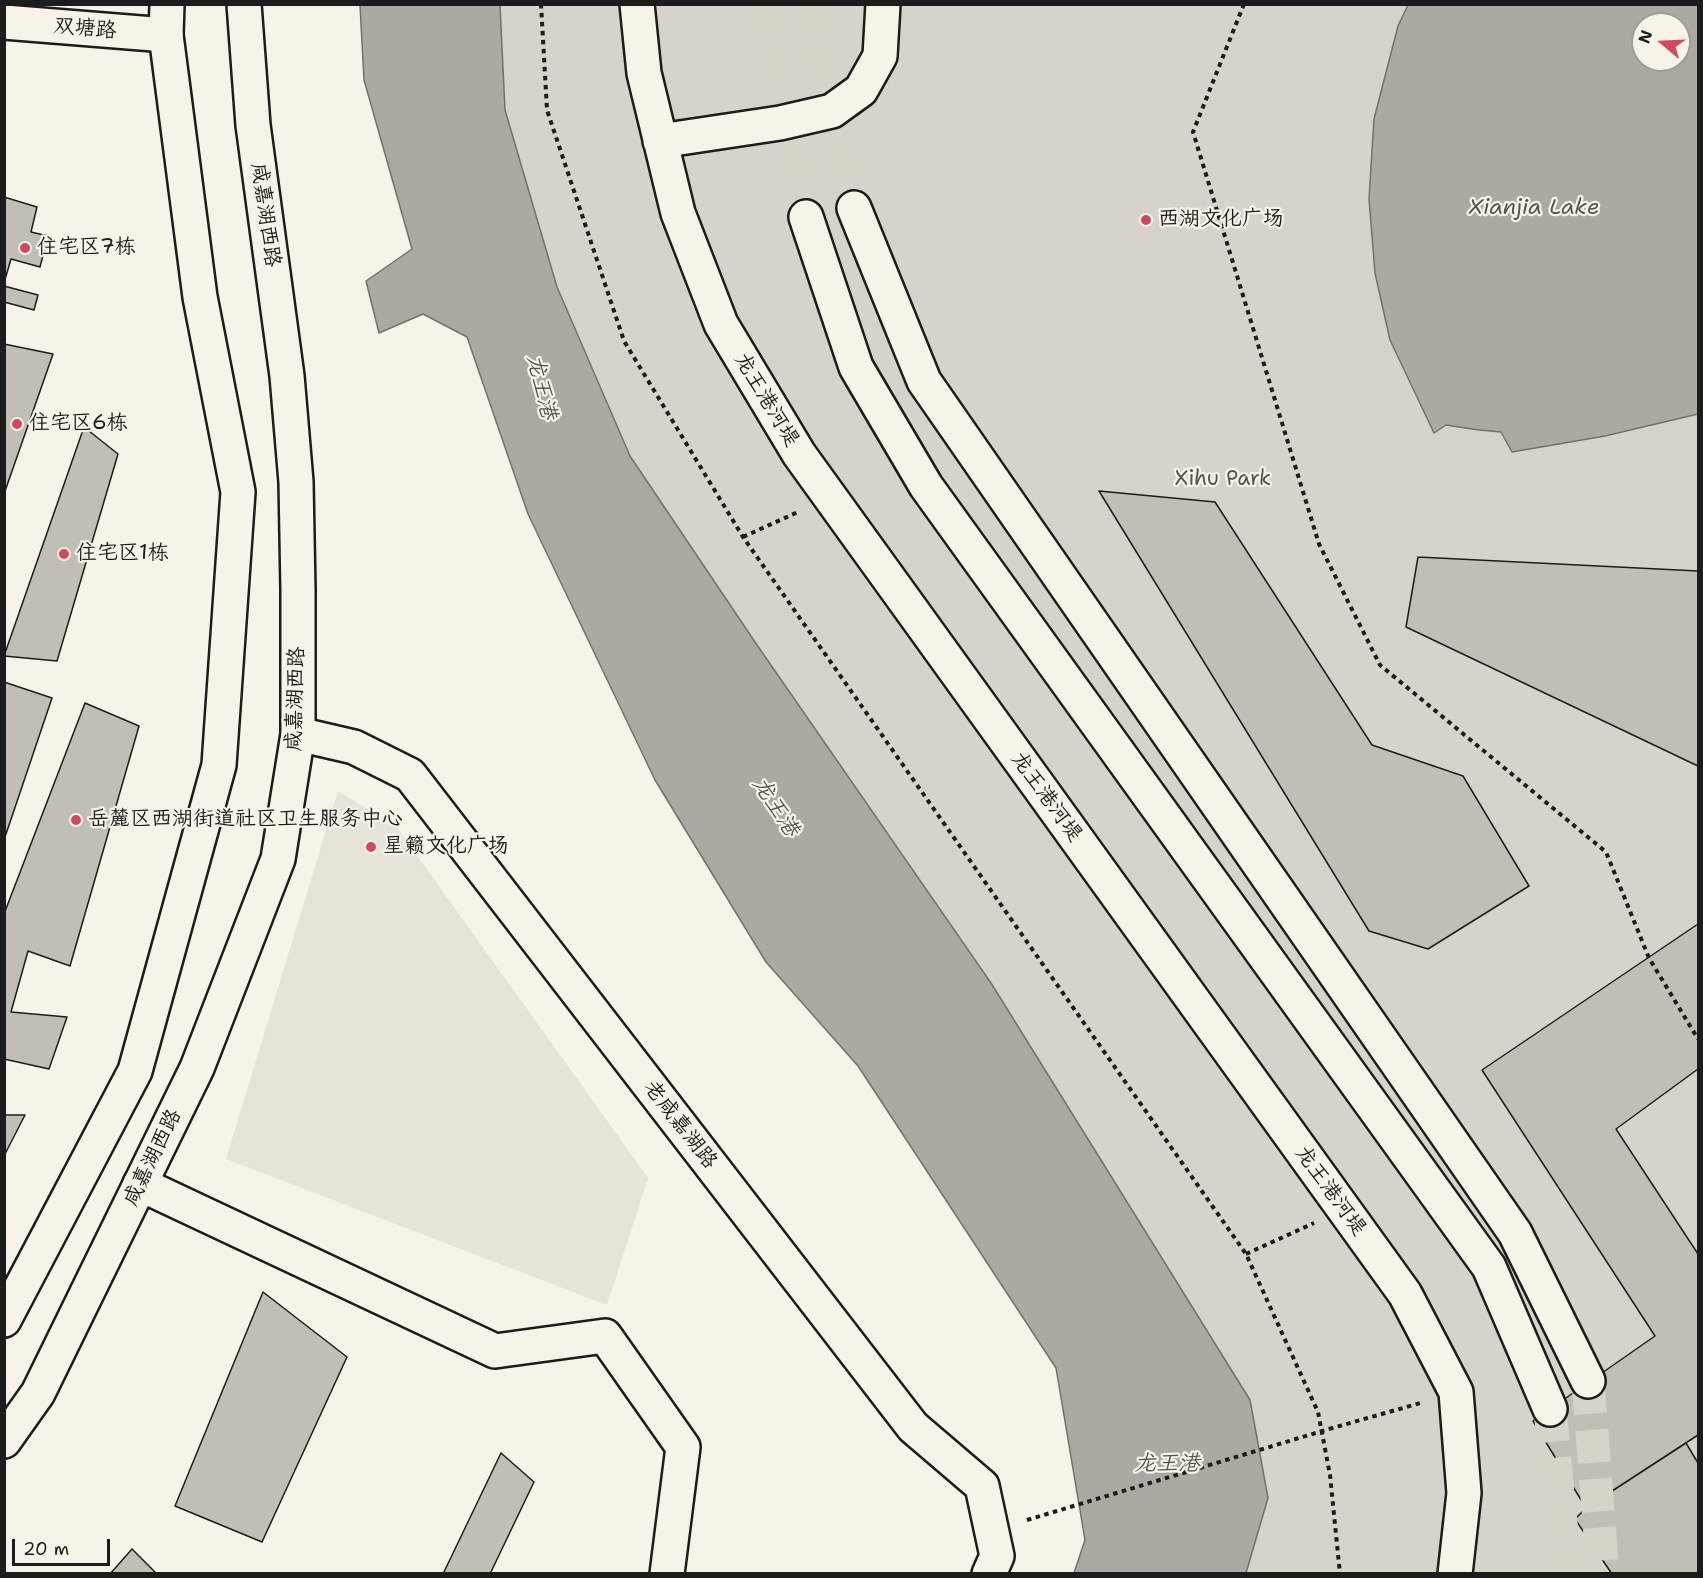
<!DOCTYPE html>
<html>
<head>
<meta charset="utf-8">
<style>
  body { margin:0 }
  #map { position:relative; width:1703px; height:1578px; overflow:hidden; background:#f7f3e8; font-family:"Shantell Sans",sans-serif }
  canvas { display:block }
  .frame { position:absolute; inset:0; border:6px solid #1c1c1c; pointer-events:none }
  .north { position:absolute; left:1631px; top:12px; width:60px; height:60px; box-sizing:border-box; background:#f7f3e8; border:2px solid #9f9d96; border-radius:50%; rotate:289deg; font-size:16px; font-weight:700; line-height:24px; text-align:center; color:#1c1c1c }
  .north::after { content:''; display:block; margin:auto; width:21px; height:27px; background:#d1495b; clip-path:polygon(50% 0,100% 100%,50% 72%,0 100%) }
  .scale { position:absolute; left:12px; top:1539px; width:98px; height:27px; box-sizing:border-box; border:3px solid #1c1c1c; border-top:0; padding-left:8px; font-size:18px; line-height:21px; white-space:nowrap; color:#1c1c1c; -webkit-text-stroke:4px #f7f3e8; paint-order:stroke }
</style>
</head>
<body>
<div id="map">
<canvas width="1703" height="1578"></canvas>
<div class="frame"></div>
<div class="north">N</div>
<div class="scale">20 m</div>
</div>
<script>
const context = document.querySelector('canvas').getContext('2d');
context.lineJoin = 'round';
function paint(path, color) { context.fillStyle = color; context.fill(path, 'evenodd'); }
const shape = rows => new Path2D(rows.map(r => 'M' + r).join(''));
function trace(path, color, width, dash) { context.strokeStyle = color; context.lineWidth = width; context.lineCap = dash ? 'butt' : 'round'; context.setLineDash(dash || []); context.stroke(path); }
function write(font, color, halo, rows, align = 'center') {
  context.font = font + ' "Shantell Sans","LXGW WenKai TC",sans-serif'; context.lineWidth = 4.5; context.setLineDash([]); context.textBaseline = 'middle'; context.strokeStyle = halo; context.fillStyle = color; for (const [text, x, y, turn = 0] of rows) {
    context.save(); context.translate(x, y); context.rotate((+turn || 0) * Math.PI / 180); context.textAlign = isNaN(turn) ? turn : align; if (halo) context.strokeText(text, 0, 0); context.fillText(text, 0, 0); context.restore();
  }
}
paint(shape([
  [338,791,396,826,648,1178,607,1305,226,1159]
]), '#e6e3d9');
paint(shape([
  [500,5,1698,5,1698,1573,1246,1573,1268,1498,991,983,757,645,630,456,557,287,505,110],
  [1643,24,1679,24,1679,60,1643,60]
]), '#d7d3cb');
const water = shape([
  [360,5,500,5,505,110,557,287,630,456,757,645,991,983,1250,1400,1268,1498,1246,1573,1074,1573,1085,1540,1056,1368,858,1066,766,962,655,780,528,514,467,337,423,314,379,333,366,281,412,249,364,80,360,5],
  [1408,5,1698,5,1698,414,1605,436,1512,452,1501,432,1479,430,1446,425,1434,433,1390,340,1375,273,1369,199,1374,119,1398,26,1408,5],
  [1643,24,1679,24,1679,60,1643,60,1643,24]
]);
paint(water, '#aca9a2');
trace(water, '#72716c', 1.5);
const building = shape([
  [4,197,37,207,31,232,48,236,40,267,11,259,4,283,4,197],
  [4,286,38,295,34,310,4,302,4,286],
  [4,344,53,354,4,494,4,344],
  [84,427,118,454,57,661,4,656,84,427],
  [1099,491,1215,502,1372,745,1463,776,1529,886,1428,949,1369,931,1099,491],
  [1418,557,1698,571,1698,766,1406,627,1418,557],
  [4,682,52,698,4,840,4,682],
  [85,703,139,726,70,966,28,951,11,1012,67,1017,49,1069,4,1059,4,914,85,703],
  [1698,924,1698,1069,1616,1129,1698,1254,1698,1435,1586,1508,1533,1421,1655,1336,1482,1070,1698,924],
  [4,1115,25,1115,4,1156,4,1115],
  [263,1292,347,1357,262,1542,175,1506,263,1292],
  [1686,1443,1698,1463,1698,1574,1612,1574,1575,1519,1586,1508,1686,1443],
  [501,1453,534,1482,490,1574,443,1574,501,1453],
  [132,1549,157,1574,110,1574,132,1549]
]);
paint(building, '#c0beb5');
trace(building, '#1c1c1c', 1.5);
trace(shape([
  [772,4,772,38,806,217],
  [815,4,814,31,854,208],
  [1588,1381,1603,1574],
  [1550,1409,1566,1574]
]), '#d6d3c9', 33, [33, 16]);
const minor = shape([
  [637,4,644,73,678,213,721,324,799,454,1405,1294,1456,1392,1464,1493,1455,1574],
  [4,22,166,35],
  [660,141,780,123,832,111,861,90,880,56,883,4],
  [854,208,924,381,1515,1233,1588,1381],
  [806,217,856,367,926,486,1489,1267,1550,1409],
  [298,734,354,747,410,775,913,1427,982,1486,997,1556,989,1574],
  [140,1184,495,1351,605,1336,683,1447,667,1574]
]);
const major = shape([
  [4,1320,135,1071,219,765,238,492,200,297,166,35,167,4],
  [4,1441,38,1393,197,1068,278,859,298,734,298,590,296,482,287,376,253,125,244,4]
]);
trace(minor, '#1c1c1c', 38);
trace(major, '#1c1c1c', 38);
trace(shape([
  [541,4,547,110,624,341,743,537,1246,1254,1318,1412,1330,1475,1340,1574],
  [1244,4,1193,132,1319,544,1380,665,1606,852,1649,958,1698,1039],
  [743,537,800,511],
  [1246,1254,1314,1223],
  [1329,1429,1424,1402]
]), '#1c1c1c', 4, [4.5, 4.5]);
trace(minor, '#f7f3e8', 33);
trace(major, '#f7f3e8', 33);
trace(shape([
  [1027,1520,1329,1429]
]), '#1c1c1c', 4, [4.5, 4.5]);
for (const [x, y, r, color] of [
  [1146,220,6,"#d1495b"],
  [25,248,6,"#d1495b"],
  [17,424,6,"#d1495b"],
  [64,554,6,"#d1495b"],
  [76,820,6,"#d1495b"],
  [371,847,6,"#d1495b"]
]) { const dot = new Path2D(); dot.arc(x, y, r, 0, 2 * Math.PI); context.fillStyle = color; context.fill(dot); trace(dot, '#f7f3e8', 2); }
write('21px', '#1c1c1c', '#f7f3e8', [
  ["双塘路",85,29,5],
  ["咸嘉湖西路",265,215,82],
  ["龙王港河堤",766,400,59],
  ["咸嘉湖西路",296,699,-88],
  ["龙王港河堤",1046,797,54],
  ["老咸嘉湖路",680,1125,52],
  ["咸嘉湖西路",153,1158,-64],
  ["龙王港河堤",1330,1191,54]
]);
write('21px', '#1c1c1c', '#f7f3e8', [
  ["西湖文化广场",1158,220],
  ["住宅区7栋",37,248],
  ["住宅区6栋",29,424],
  ["住宅区1栋",76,554],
  ["岳麓区西湖街道社区卫生服务中心",88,820],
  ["星籁文化广场",383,847]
], 'left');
write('21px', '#545351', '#f7f3e8', [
  ["Xihu Park",1223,480]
]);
write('italic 22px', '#565452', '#f7f3e8', [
  ["Xianjia Lake",1534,208],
  ["龙王港",541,387,76],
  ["龙王港",775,807,57],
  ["龙王港",1167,1464]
]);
</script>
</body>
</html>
